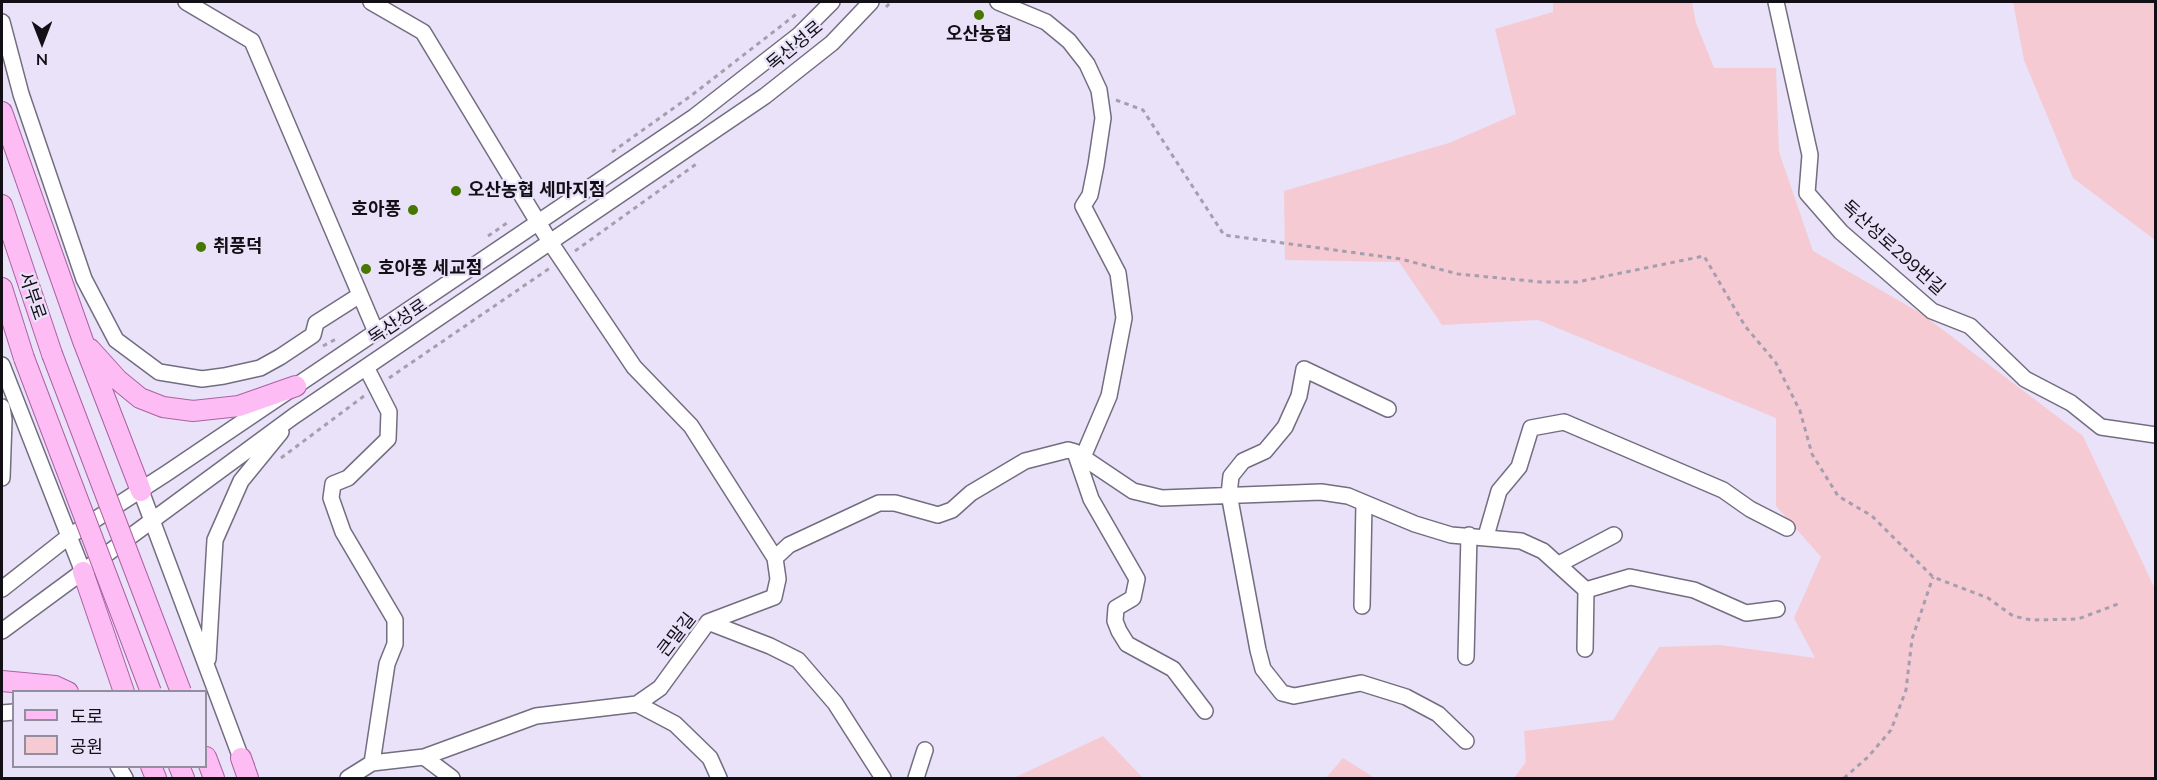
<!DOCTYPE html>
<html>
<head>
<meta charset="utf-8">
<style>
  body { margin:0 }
  #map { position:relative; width:2157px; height:780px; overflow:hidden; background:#e9e2f8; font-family:Mulish,"Noto Sans KR",sans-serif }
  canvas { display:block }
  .frame { position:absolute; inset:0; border:3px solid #120f17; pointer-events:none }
  .legend { position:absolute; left:12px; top:690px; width:195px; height:78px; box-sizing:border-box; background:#e9e2f8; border:2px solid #938e9e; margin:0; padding:8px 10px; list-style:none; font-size:18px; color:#120f17 }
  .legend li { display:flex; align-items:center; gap:12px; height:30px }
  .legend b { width:30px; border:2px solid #938e9e }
  .north { position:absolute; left:12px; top:12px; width:60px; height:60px; -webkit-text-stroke:4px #e9e2f8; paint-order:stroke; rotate:180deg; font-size:16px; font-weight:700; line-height:24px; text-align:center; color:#120f17 }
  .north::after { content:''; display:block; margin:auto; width:21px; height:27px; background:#120f17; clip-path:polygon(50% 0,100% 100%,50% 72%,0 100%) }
</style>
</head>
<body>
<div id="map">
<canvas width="2157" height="780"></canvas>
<div class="frame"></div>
<ul class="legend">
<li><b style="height:8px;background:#febcf4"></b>도로</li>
<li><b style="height:16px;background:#f6cad2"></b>공원</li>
</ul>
<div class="north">N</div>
</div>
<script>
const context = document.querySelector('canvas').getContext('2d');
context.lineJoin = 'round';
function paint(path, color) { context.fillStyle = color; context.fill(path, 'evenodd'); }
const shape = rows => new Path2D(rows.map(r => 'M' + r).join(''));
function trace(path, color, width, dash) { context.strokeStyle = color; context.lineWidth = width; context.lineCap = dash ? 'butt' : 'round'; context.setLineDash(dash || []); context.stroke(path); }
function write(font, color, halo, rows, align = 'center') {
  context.font = font + ' Mulish,"Noto Sans KR",sans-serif'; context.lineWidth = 4.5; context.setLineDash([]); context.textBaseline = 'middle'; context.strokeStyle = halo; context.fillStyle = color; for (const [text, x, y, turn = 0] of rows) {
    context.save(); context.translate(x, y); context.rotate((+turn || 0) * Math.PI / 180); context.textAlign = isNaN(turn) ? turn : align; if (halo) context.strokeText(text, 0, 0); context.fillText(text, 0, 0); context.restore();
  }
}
paint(shape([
  [1553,2,1692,2,1696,23,1714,68,1776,68,1779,152,1813,251,1922,314,2083,436,2155,589,2155,778,1514,778,1526,762,1524,731,1613,720,1659,647,1720,645,1815,658,1794,618,1821,557,1776,506,1776,418,1538,320,1442,325,1399,262,1285,260,1284,191,1449,143,1516,114,1495,29,1553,12],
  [2013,2,2155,2,2155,240,2073,178,2024,60],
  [1103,736,1143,778,1016,777],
  [1343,758,1375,778,1326,778]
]), '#f6cad2');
const minor = shape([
  [186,2,252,41,376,332],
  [998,2,1046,22,1069,41,1087,64,1099,90,1103,118,1096,165,1090,195,1083,206,1118,273,1124,318,1109,396,1083,457],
  [1776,2,1810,155,1807,193,1841,232,1932,311,1970,326,2025,379,2071,403,2101,427,2156,435],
  [2,22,21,94,84,279,116,340,159,372,202,379,224,376,260,368,280,357,313,335,316,323,360,295],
  [2,365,83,572],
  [366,367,389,412,388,439,348,478,333,484,331,498,343,532,395,620,395,644,387,664,372,763],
  [2,407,4,420,2,478],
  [1388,409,1304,369,1299,396,1285,427,1265,451,1243,461,1231,476,1229,494,1258,650,1263,669,1282,693,1294,696,1361,683,1406,697,1438,714,1466,741],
  [1075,452,1091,499,1137,579,1133,598,1116,608,1115,621,1119,631,1127,644,1173,669,1205,711],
  [141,491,241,758,246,766],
  [1486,536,1499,491,1519,467,1531,428,1564,422,1723,490,1750,509,1787,528],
  [775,558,789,545,879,503,895,503,938,515,952,510,971,493,1025,461,1068,450,1075,452,1133,491,1162,498,1321,492,1348,496,1415,524,1451,535,1521,541,1543,551,1586,590,1630,577,1694,590,1746,613,1777,609],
  [1559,564,1614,535],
  [2,589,68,537,167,473,694,117,799,35,832,2],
  [1362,606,1364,503],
  [708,622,770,646,798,660,835,703,883,778],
  [2,631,294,416,765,96,832,43,871,2],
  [1585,649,1586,590],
  [1466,657,1469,535],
  [208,659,215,540,241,481,281,432],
  [637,704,675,724,710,758,719,778],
  [2,713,14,712],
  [424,757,452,778],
  [118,766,125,778],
  [348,778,372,763,424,757,536,716,637,704,660,688,708,622,774,597,778,579,775,558,691,426,634,367,550,242,423,32,371,2],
  [916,778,925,750]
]);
const major = shape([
  [2,112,83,341,141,491],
  [2,205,52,354],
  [2,288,24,358],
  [90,349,118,380,140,398,163,407,193,411,239,406,296,386],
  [83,572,124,692],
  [2,681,55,686,68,692],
  [206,757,214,778],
  [241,758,248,778],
  [151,766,156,778],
  [179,766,184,778]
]);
trace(minor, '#736d80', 18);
trace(major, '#ab62a2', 22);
trace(shape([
  [886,7,891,2],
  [1116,100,1143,110,1224,235,1401,259,1458,274,1541,282,1577,282,1704,256,1745,326,1776,363,1800,411,1812,454,1838,496,1872,516,1933,577,1988,598,2013,616,2031,620,2078,619,2118,604],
  [612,152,692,95,799,12],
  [488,236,510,221],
  [575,251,699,162],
  [323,346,336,339],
  [389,378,550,268],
  [281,458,364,396],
  [1844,778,1868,757,1891,730,1906,690,1912,639,1933,577]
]), '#a49eaf', 3, [4.5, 4.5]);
trace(minor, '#fff', 15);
trace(major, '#febcf4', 20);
const majorBridge = shape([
  [52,354,181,692],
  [24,358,151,692]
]);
trace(majorBridge, '#ab62a2', 22, []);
trace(majorBridge, '#febcf4', 20);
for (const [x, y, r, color] of [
  [979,15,6,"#467700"],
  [456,191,6,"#467700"],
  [413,210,6,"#467700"],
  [201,247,6,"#467700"],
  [366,269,6,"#467700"]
]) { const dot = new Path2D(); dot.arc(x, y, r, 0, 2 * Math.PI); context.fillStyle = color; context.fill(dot); trace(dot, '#e9e2f8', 2); }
write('bold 18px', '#120f17', '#e9e2f8', [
  ["오산농협",979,35,"center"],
  ["오산농협 세마지점",468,191],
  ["호아퐁",401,210,"right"],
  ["취풍덕",213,247],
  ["호아퐁 세교점",378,269]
], 'left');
write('18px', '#120f17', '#e9e2f8', [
  ["독산성로",795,46,-40],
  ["독산성로299번길",1893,248,42],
  ["서부로",32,296,71],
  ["독산성로",398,322,-34],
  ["큰말길",677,635,-52]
]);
</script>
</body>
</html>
